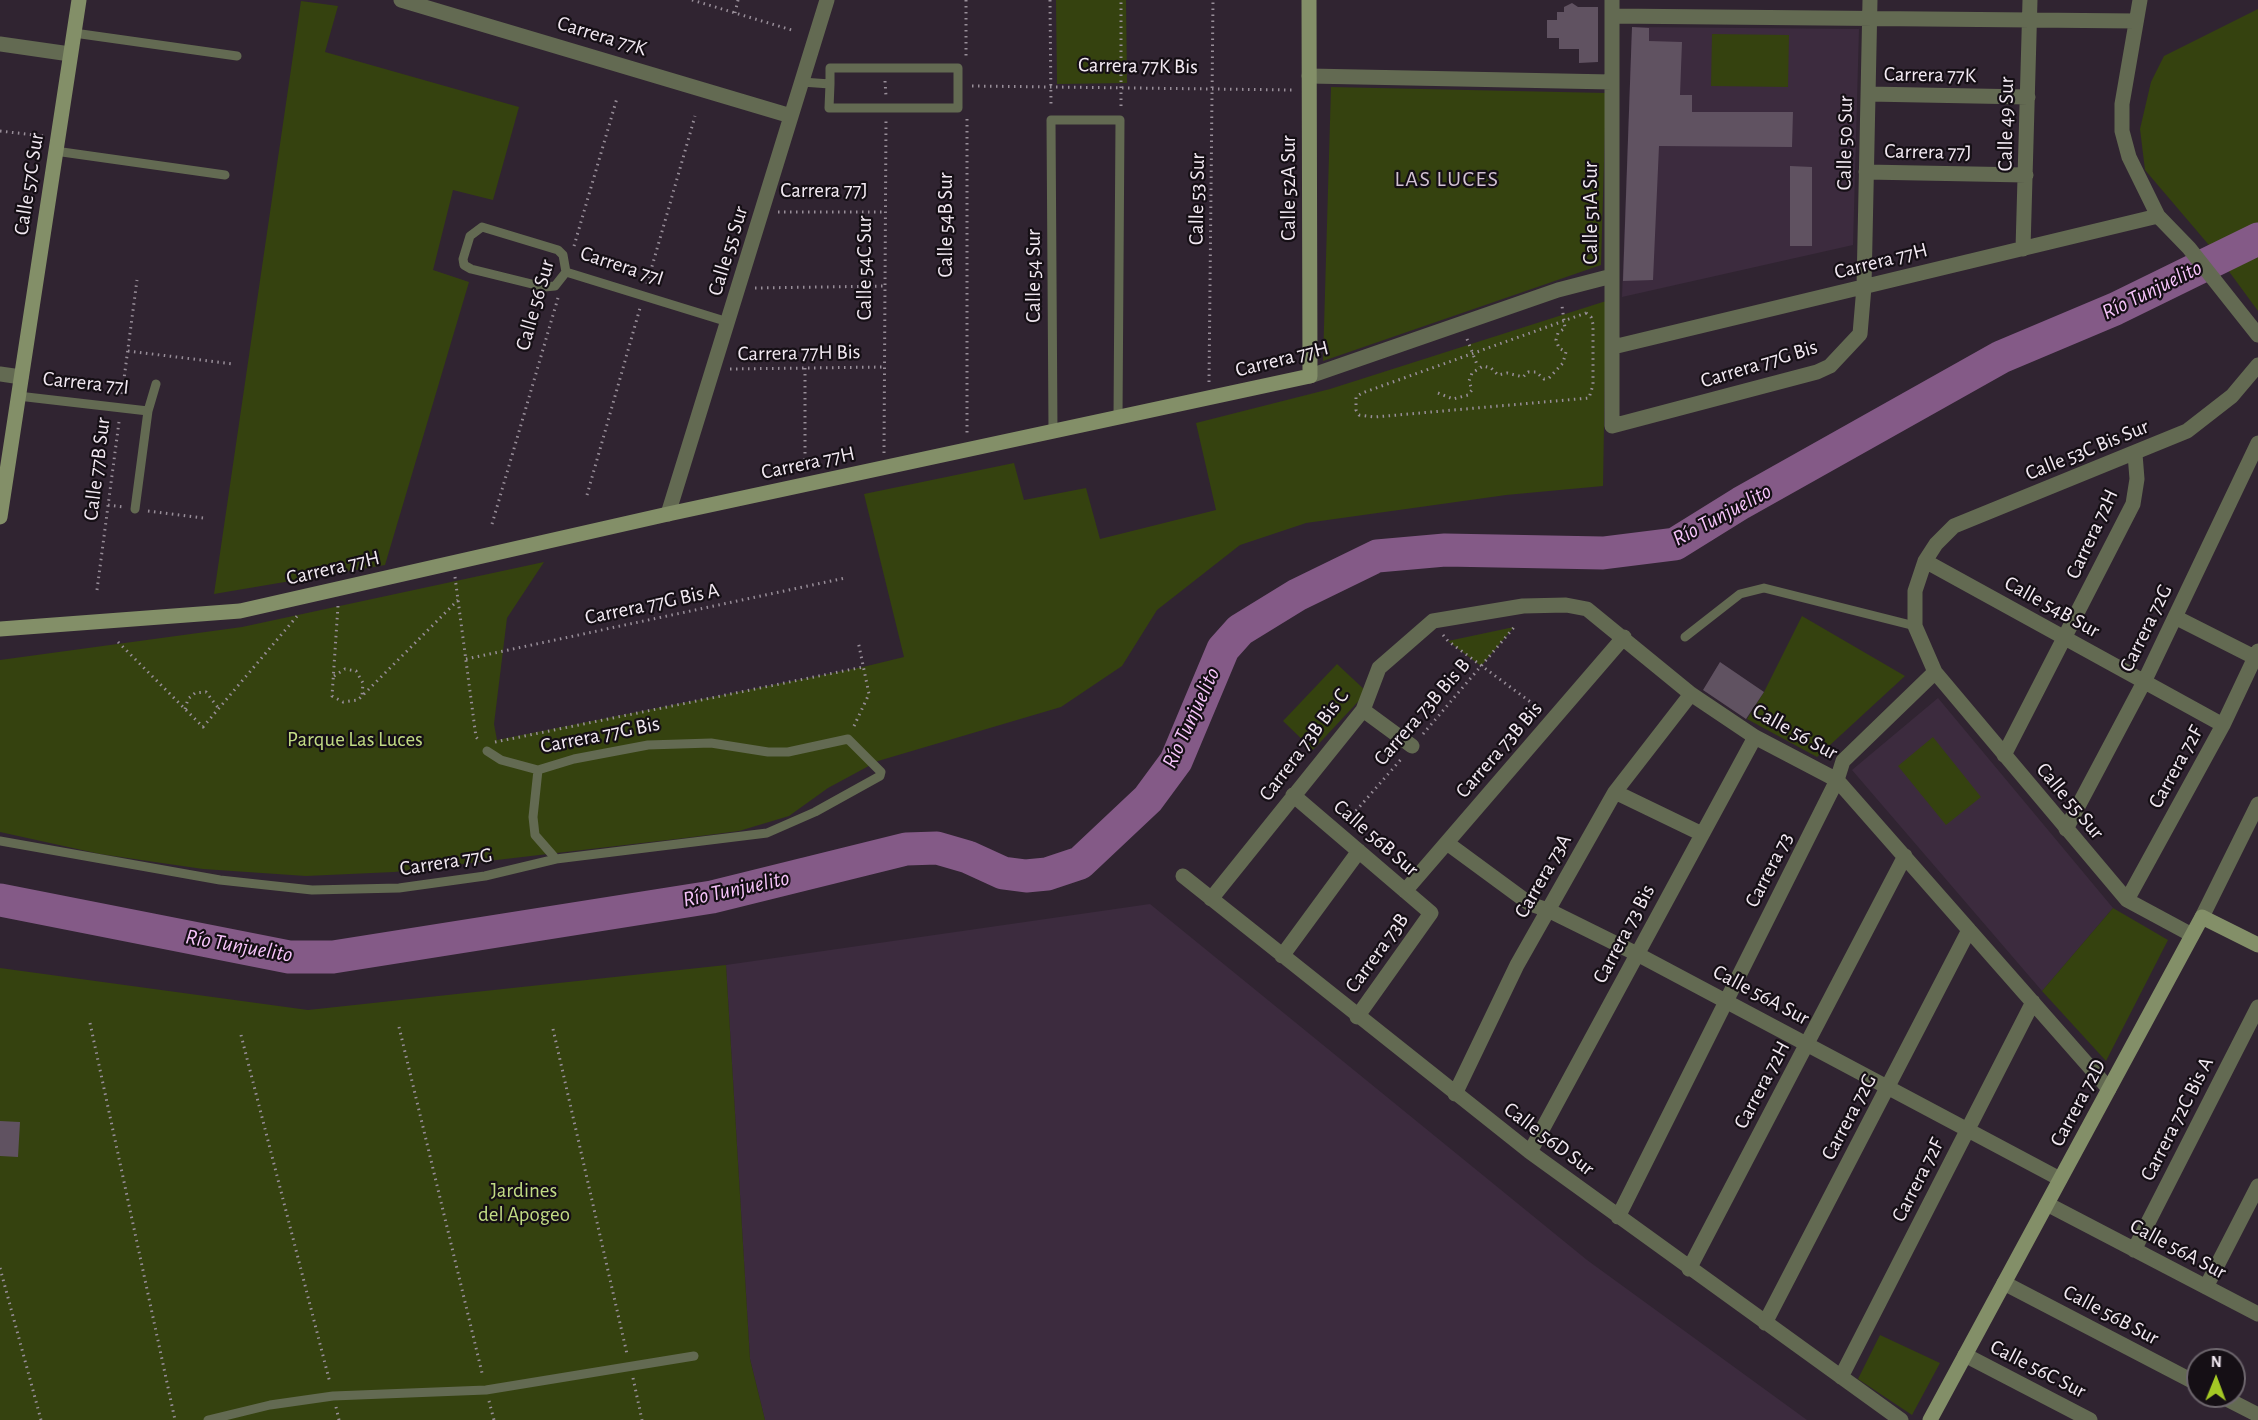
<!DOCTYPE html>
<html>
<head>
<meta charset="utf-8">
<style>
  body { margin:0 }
  #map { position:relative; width:2258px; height:1420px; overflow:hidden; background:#302431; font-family:"Alegreya Sans",sans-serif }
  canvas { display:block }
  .north { position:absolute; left:2186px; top:1348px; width:60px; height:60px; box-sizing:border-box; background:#150f15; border:2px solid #6d666d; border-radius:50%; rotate:1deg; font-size:16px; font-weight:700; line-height:24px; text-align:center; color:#f2e9f2 }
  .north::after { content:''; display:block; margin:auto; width:21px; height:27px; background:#a4c825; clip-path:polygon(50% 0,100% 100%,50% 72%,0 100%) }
</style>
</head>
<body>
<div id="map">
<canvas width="2258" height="1420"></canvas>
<div class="north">N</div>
</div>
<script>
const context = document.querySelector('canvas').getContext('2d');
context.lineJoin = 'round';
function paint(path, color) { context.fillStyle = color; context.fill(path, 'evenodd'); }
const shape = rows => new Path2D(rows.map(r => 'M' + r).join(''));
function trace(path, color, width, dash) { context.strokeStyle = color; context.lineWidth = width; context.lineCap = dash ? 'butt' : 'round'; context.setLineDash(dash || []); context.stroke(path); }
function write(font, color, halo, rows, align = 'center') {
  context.font = font + ' "Alegreya Sans",sans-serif'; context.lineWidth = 4.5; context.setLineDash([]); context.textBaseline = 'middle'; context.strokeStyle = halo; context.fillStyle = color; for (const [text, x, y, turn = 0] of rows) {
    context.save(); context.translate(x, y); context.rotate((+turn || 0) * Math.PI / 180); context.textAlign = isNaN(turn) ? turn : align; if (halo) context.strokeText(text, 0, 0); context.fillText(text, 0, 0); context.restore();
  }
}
paint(shape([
  [1632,27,1859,29,1853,245,1622,297],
  [1938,698,2113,908,2042,991,1852,770],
  [1150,904,1587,1260,1807,1420,765,1420,750,1359,726,965]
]), '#3c2b3e');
paint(shape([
  [1056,0,1126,0,1127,83,1057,84],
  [301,1,338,6,325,52,519,107,493,200,453,190,433,270,469,282,385,565,214,594],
  [2258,9,2258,311,2214,251,2145,170,2140,129,2151,82,2164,56],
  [1712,34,1789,35,1788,87,1711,86],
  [1331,87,1606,93,1601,265,1323,361],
  [1606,301,1603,486,1506,495,1306,523,1240,545,1157,610,1122,666,1061,707,878,761,828,788,789,816,739,831,685,838,394,872,306,876,203,869,100,854,0,832,0,660,242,627,544,562,507,618,494,724,497,740,863,667,904,657,864,494,1014,463,1024,500,1086,488,1100,539,1216,510,1196,423,1330,389],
  [1802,616,1905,676,1817,757,1747,719,1764,692],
  [1514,627,1481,666,1448,641],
  [1337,664,1367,692,1313,750,1283,721],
  [1933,737,1981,797,1946,825,1898,766],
  [2113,908,2168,940,2106,1061,2042,991],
  [726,965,750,1359,765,1420,0,1420,0,968,308,1010],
  [1880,1335,1940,1363,1912,1415,1858,1379]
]), '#35420f');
trace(shape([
  [0,900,289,957,333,957,712,897,906,849,937,848,968,857,1003,873,1026,876,1047,874,1080,863,1148,799,1176,761,1223,649,1240,630,1297,595,1377,556,1445,550,1603,553,1675,544,1741,503,2001,357,2115,309,2258,239]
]), '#845a87', 33);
paint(shape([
  [1572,3,1578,7,1598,7,1598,62,1579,63,1579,49,1559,49,1559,38,1547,38,1547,20,1557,20,1557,12,1564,12,1564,7],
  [1632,27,1649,28,1649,41,1682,42,1680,95,1692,95,1692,112,1793,112,1792,147,1659,146,1653,280,1623,281],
  [1790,166,1812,167,1812,246,1790,246],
  [1720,662,1764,692,1746,719,1703,690],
  [0,1121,20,1122,18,1157,0,1156]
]), '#605261');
trace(shape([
  [692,0,795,31],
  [966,0,966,58],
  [1050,0,1051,106],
  [735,13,738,0],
  [885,81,886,96],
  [972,86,1293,90],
  [1121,106,1121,0],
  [967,119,967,433],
  [0,131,43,136],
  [778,212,886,212],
  [574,246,617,98],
  [647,284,695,116],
  [755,288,886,286],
  [1586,313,1591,317,1593,324,1593,385,1589,398,1375,417,1359,415,1356,410,1356,397,1362,393,1586,313],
  [1467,339,1478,367],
  [128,351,233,364],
  [805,368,805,468],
  [730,369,885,367],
  [1209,382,1213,0],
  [1438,393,1453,399,1468,395,1472,390,1469,381,1472,373,1483,366,1491,368,1498,375,1507,373,1523,377,1528,372,1536,372,1544,379,1549,378,1563,363,1566,352,1559,348,1556,340,1558,333,1565,328,1562,306],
  [122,394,137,280],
  [884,453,886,120],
  [587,495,640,308],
  [108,505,124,507],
  [148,511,203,518],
  [492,524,558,298],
  [455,577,476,737,480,742],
  [97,590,119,422],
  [338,606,332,696,343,702,358,700,458,600],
  [1443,635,1448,641,1540,709],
  [118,642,203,727,298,615],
  [466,659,845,578],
  [334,676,345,669,356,671,363,683,362,696],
  [185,709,188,699,195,693,206,692,219,709],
  [854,726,869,694,858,641],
  [1423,734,1516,625],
  [495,742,863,667],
  [1348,820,1403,757],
  [90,1023,175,1420],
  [399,1027,483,1377],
  [553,1029,627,1354],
  [241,1035,330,1383],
  [0,1268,41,1420],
  [633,1378,642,1420],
  [489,1401,494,1420],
  [336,1407,339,1420]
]), '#988e99', 3, [1.5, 4.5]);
trace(shape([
  [74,33,237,56],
  [802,82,830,84,830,68,958,68,958,108,829,108,830,84],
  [55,151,225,175],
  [566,272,555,286,544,287,471,269,464,265,463,259,470,236,482,227,558,250,563,255,566,272,728,322],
  [18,396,148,411],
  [1053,432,1051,120,1120,120,1118,418],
  [135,509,148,411,156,384],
  [1685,637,1740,594,1764,588,1915,626],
  [538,770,533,817,535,835,556,859],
  [0,841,220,880,312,890,399,888,485,876,556,859,767,833,815,812,880,776,881,772,848,739,788,752,768,752,711,743,648,745,574,759,538,770,501,760,487,751],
  [208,1420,270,1405,333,1396,486,1390,694,1356]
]), '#636a52', 9);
trace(shape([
  [401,0,791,116],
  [1612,0,1612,426,1817,372,1830,366,1860,334,1864,287,1870,0],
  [2140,0,2122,104,2122,131,2129,157,2158,216,2189,248,2258,335],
  [1612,16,2136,21],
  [0,44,70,54],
  [1309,76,1612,82],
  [1868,94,2028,97],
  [1866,172,2026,175],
  [2023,249,2030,0],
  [1613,347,2158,216],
  [0,374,21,377],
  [1310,376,1558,290,1612,276],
  [668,514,827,0],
  [1925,561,2223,725],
  [2175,617,2258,659],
  [1363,710,1412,746],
  [2004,755,2133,504,2137,479,2135,454],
  [1615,792,1702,834],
  [1293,795,1431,913,1357,1017],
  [2066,829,2144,682,2258,443],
  [1447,843,1530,904,1548,910,1637,954,2060,1179],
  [1183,876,1530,1152,1901,1420],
  [1405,891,1624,637],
  [1211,899,1363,710,1379,668,1433,621,1523,606,1566,605,1587,609,1691,694,1755,737,1837,780,2109,1089],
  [2127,900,2223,725,2258,651],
  [2202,917,2258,804],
  [2192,935,2127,900,1935,672,1915,626,1915,591,1925,561,1936,544,1954,526,2187,431,2232,396,2258,365],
  [1282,956,1359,851],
  [1455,1094,1517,965,1615,792,1691,694],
  [1530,1152,1755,737],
  [2047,1204,2258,1314],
  [1618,1217,1837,780,1843,761,1935,672],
  [2134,1250,2258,1007],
  [1689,1269,1905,856],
  [2004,1283,2198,1384],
  [2206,1287,2258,1186],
  [1765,1323,1969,930],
  [1965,1355,2090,1420],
  [1841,1377,2033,1002],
  [2221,1396,2258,1415]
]), '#636a52', 15);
trace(shape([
  [0,517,79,0],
  [0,629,240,611,668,514,1310,376,1309,0],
  [1930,1420,2202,917,2258,945]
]), '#838f68', 15);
write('21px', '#f2e9f2', '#150f15', [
  ["Carrera 77K",602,36,17],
  ["Carrera 77K Bis",1138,66,1],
  ["Carrera 77K",1930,75,1],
  ["Calle 49 Sur",2006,124,-89],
  ["Calle 50 Sur",1845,143,-89],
  ["Carrera 77J",1928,152,1],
  ["Calle 57C Sur",29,184,-81],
  ["Calle 52A Sur",1289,188,-90],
  ["Carrera 77J",824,191],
  ["Calle 53 Sur",1197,199,-89],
  ["Calle 51A Sur",1591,213,-90],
  ["Calle 54B Sur",946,225,-90],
  ["Calle 55 Sur",728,251,-73],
  ["Carrera 77H",1881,261,-14],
  ["Carrera 77I",622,266,18],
  ["Calle 54C Sur",865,268,-90],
  ["Calle 54 Sur",1034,276,-90],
  ["Calle 56 Sur",535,305,-74],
  ["Carrera 77H Bis",799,353,-1],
  ["Carrera 77H",1282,359,-14],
  ["Carrera 77G Bis",1759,364,-17],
  ["Carrera 77I",86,383,6],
  ["Calle 53C Bis Sur",2087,450,-22],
  ["Carrera 77H",808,463,-12],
  ["Calle 77B Sur",97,469,-83],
  ["Carrera 72H",2092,534,-65],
  ["Carrera 77H",333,568,-13],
  ["Carrera 77G Bis A",652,604,-12],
  ["Calle 54B Sur",2052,607,29],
  ["Carrera 72G",2146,628,-64],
  ["Carrera 73B Bis B",1422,712,-49],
  ["Calle 56 Sur",1795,732,29],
  ["Carrera 77G Bis",600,735,-11],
  ["Carrera 73B Bis C",1304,745,-53],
  ["Carrera 73B Bis",1499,750,-49],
  ["Carrera 72F",2176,767,-61],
  ["Calle 55 Sur",2070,801,50],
  ["Calle 56B Sur",1376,838,41],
  ["Carrera 77G",446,862,-9],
  ["Carrera 73",1769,870,-63],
  ["Carrera 73A",1543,876,-60],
  ["Carrera 73 Bis",1624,934,-62],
  ["Carrera 73B",1377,953,-54],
  ["Calle 56A Sur",1761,995,28],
  ["Carrera 72H",1762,1085,-62],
  ["Carrera 72D",2078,1103,-62],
  ["Carrera 72G",1849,1117,-62],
  ["Carrera 72C Bis A",2177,1119,-63],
  ["Calle 56D Sur",1549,1139,37],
  ["Carrera 72F",1918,1180,-63],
  ["Calle 56A Sur",2178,1249,28],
  ["Calle 56B Sur",2111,1315,28],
  ["Calle 56C Sur",2038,1369,27]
]);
write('21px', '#c1db84', '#150f15', [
  ["Parque Las Luces",355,740],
  ["Jardines",524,1191],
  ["del Apogeo",524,1215]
]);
context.letterSpacing = '1.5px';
write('22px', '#d2c1d3', '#150f15', [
  ["LAS LUCES",1447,179]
]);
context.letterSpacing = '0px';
write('italic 22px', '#f8c5fc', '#150f15', [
  ["Río Tunjuelito",2152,290,-26],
  ["Río Tunjuelito",1722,515,-28],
  ["Río Tunjuelito",1191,718,-65],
  ["Río Tunjuelito",736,889,-12],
  ["Río Tunjuelito",239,946,10]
]);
</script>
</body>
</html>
